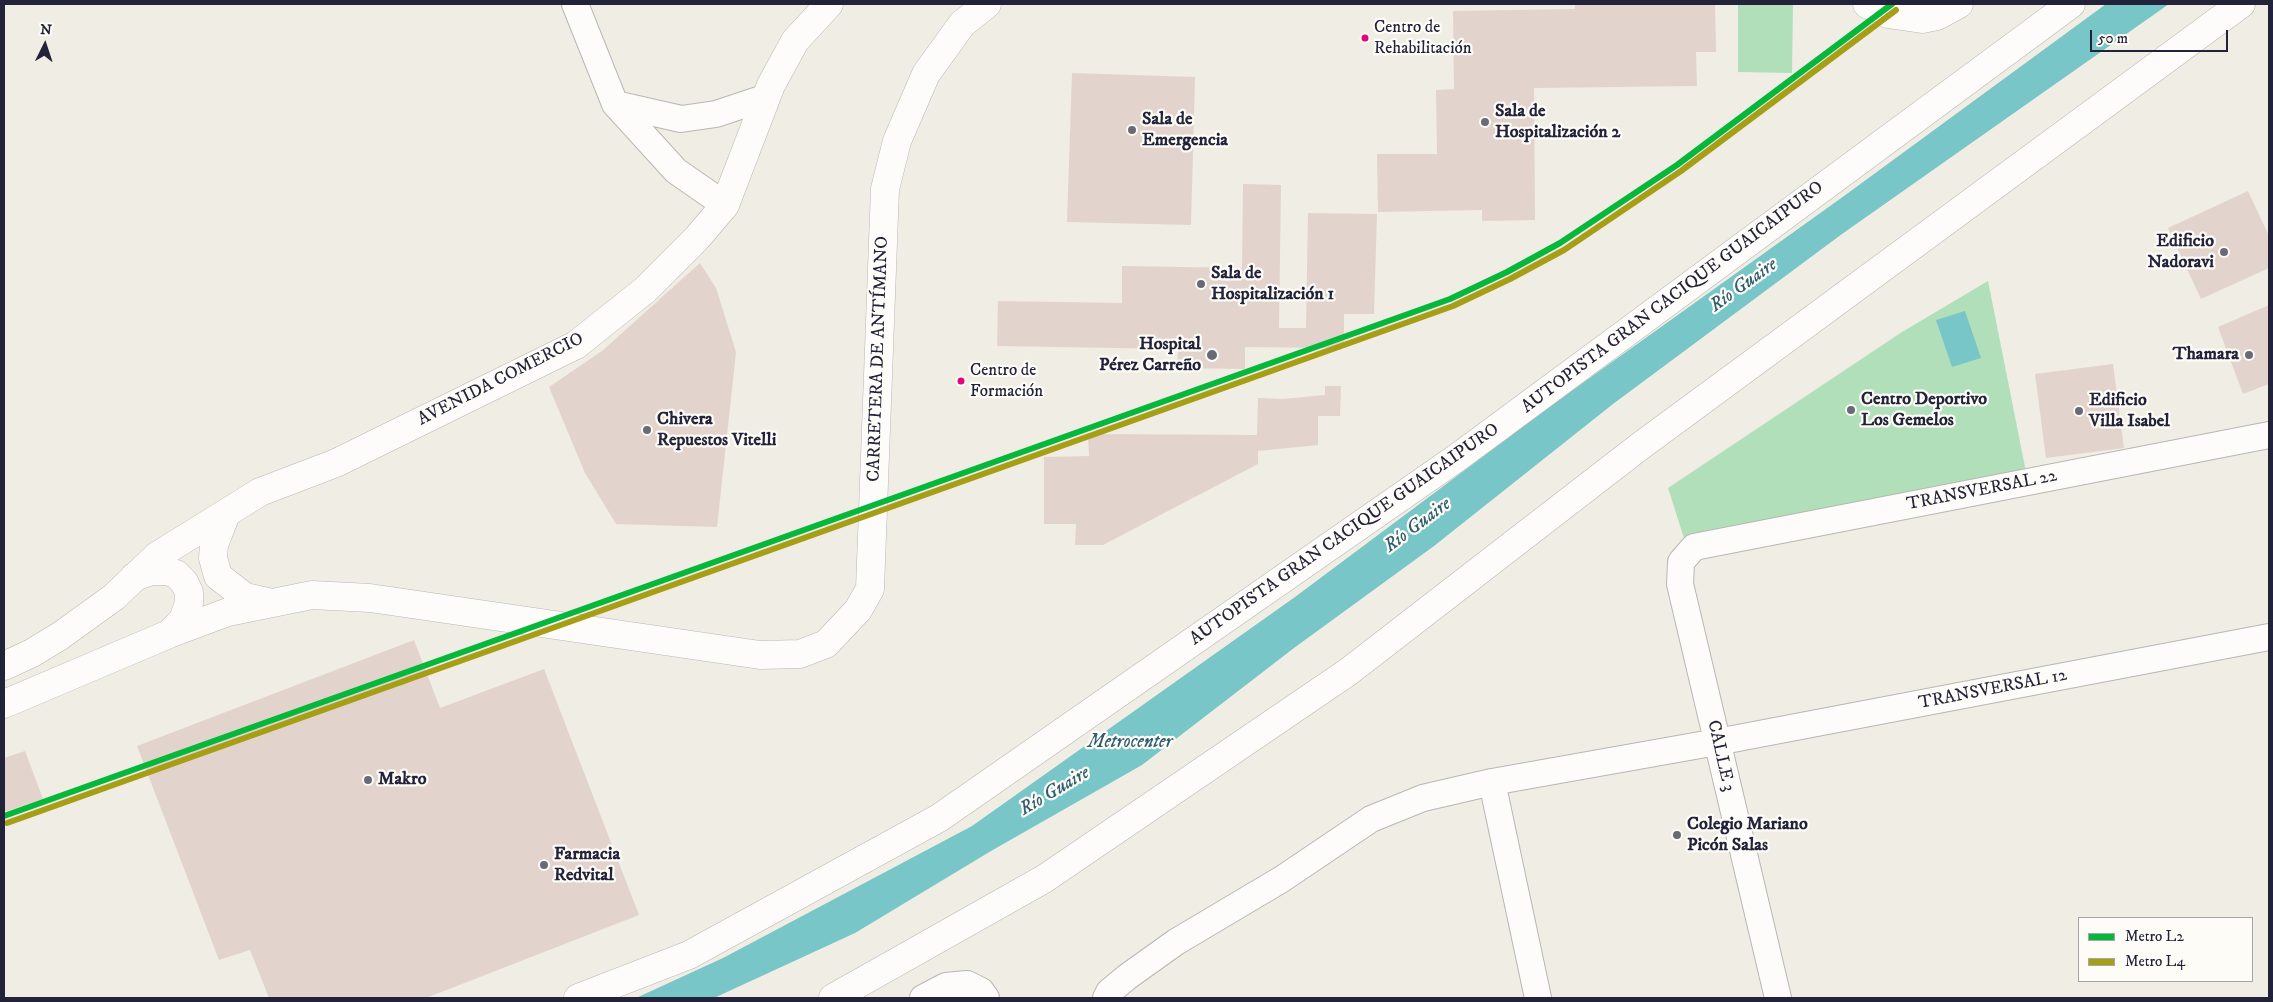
<!DOCTYPE html>
<html>
<head>
<meta charset="utf-8">
<style>
  body { margin:0 }
  #map { position:relative; width:2273px; height:1002px; overflow:hidden; background:#f0ede4; font-family:"IM FELL DW Pica",serif }
  canvas { display:block }
  .frame { position:absolute; inset:0; border:5px solid #22223b; pointer-events:none }
  .legend { position:absolute; left:2078px; top:917px; width:175px; height:65px; box-sizing:border-box; background:#fdfcf7; border:1px solid #a5a5ac; margin:0; padding:6px 9px; list-style:none; font-size:15px; color:#22223b }
  .legend li { display:flex; align-items:center; gap:10px; height:25px }
  .legend b { width:25px; border:1px solid #a5a5ac }
  .north { position:absolute; left:20px; top:20px; width:50px; height:50px; -webkit-text-stroke:4px #fdfcf7; paint-order:stroke; rotate:4deg; font-size:14px; font-weight:700; line-height:20px; text-align:center; color:#22223b }
  .north::after { content:''; display:block; margin:auto; width:18px; height:22px; background:#22223b; clip-path:polygon(50% 0,100% 100%,50% 72%,0 100%) }
  .scale { position:absolute; left:2090px; top:30px; width:138px; height:22px; box-sizing:border-box; border:2px solid #22223b; border-top:0; padding-left:6px; font-size:15px; line-height:18px; white-space:nowrap; color:#22223b; -webkit-text-stroke:4px #fdfcf7; paint-order:stroke }
</style>
</head>
<body>
<div id="map">
<canvas width="2273" height="1002"></canvas>
<div class="frame"></div>
<ul class="legend">
<li><b style="height:6px;background:#07b73c"></b>Metro L2</li>
<li><b style="height:6px;background:#a79e18"></b>Metro L4</li>
</ul>
<div class="north">N</div>
<div class="scale">50 m</div>
</div>
<script>
const context = document.querySelector('canvas').getContext('2d');
context.lineJoin = 'round';
function paint(path, color) { context.fillStyle = color; context.fill(path, 'evenodd'); }
const shape = rows => new Path2D(rows.map(r => 'M' + r).join(''));
function trace(path, color, width, dash) { context.strokeStyle = color; context.lineWidth = width; context.lineCap = dash ? 'butt' : 'round'; context.setLineDash(dash || []); context.stroke(path); }
function write(font, color, halo, rows, align = 'center') {
  context.font = font + ' "IM FELL DW Pica",serif'; context.lineWidth = 4.5; context.setLineDash([]); context.textBaseline = 'middle'; context.strokeStyle = halo; context.fillStyle = color; for (const [text, x, y, turn = 0] of rows) {
    context.save(); context.translate(x, y); context.rotate((+turn || 0) * Math.PI / 180); context.textAlign = isNaN(turn) ? turn : align; if (halo) context.strokeText(text, 0, 0); context.fillText(text, 0, 0); context.restore();
  }
}
paint(shape([
  [1738,4,1793,4,1792,73,1738,72],
  [1988,281,2027,477,1684,538,1668,488,1902,332]
]), '#b1dfba');
paint(shape([
  [2106,4,2169,4,1842,234,1613,404,1434,546,1294,648,1142,765,991,851,855,933,714,998,636,998,723,958,972,826,1295,597,1552,405,1844,196],
  [1965,311,1981,358,1952,367,1936,320]
]), '#79c6c8');
paint(shape([
  [1575,4,1715,4,1716,52,1696,52,1697,86,1534,88,1535,220,1482,221,1482,210,1378,212,1377,154,1437,154,1436,90,1454,89,1453,11,1575,9],
  [1072,73,1195,77,1191,225,1067,222],
  [1243,184,1281,185,1279,328,1306,328,1308,213,1377,214,1374,314,1344,314,1344,348,1245,347,1245,369,1177,368,1178,349,997,346,998,301,1122,303,1122,266,1242,268],
  [2248,191,2269,236,2269,268,2201,299,2168,228],
  [700,263,716,288,736,352,717,527,616,524,585,473,549,387,602,351],
  [2269,305,2269,384,2243,394,2218,327],
  [2113,364,2124,448,2046,458,2035,374],
  [1325,386,1341,386,1340,416,1318,416,1318,445,1258,451,1258,464,1103,545,1075,545,1076,524,1044,524,1044,457,1089,456,1088,434,1257,435,1258,398,1283,399,1325,395],
  [414,640,440,708,544,669,639,915,426,998,269,998,250,950,219,960,137,746],
  [25,751,43,799,4,812,4,758]
]), '#e2d4cc');
const minor = shape([
  [575,4,615,104,676,171,725,205],
  [615,104,681,119,716,114,767,97],
  [1492,782,1538,998],
  [923,998,946,986,967,984,981,991,986,998],
  [1106,998,1109,992,1127,977,1176,942,1282,879,1371,819,1423,798,1492,782,1717,742,2269,637],
  [1778,998,1680,584,1681,562,1694,547,2269,435]
]);
const major = shape([
  [226,514,214,545,213,558,218,576,245,597,267,602],
  [134,577,151,571,167,571,176,574,184,582,189,592,189,603,183,620,169,634],
  [4,666,32,653,60,636,114,597,157,556,260,492,336,463,576,345,645,290,697,238,725,205,771,85,795,41,829,4],
  [4,704,169,634,228,612,312,595,370,598,760,655,800,654,826,644,858,610,870,589,885,189,897,141,926,74,962,24,987,4]
]);
const highway = shape([
  [1867,4,1888,14,1922,19,1937,16,1959,4],
  [578,998,689,955,939,818,1458,457,2071,4],
  [833,998,1044,879,1348,672,1639,447,2241,4]
]);
trace(minor, '#b8b7b3', 28);
trace(major, '#b8b7b3', 29);
trace(highway, '#b8b7b3', 29);
trace(minor, '#fdfcfb', 26);
trace(major, '#fdfcfb', 28);
trace(highway, '#fdfcfb', 28);
trace(shape([
  [4,816,1450,299,1507,272,1560,243,1677,165,1892,4]
]), '#07b73c', 6);
trace(shape([
  [7,823,1453,306,1510,279,1564,250,1681,171,1896,10]
]), '#a79e18', 6);
for (const [x, y, r, color] of [
  [1365,38,4.5,"#e5007d"],
  [1485,122,5,"#6a6976"],
  [1132,130,5,"#6a6976"],
  [2224,252,5,"#6a6976"],
  [1201,284,5,"#6a6976"],
  [1212,355,6,"#6a6976"],
  [2249,355,5,"#6a6976"],
  [961,381,4.5,"#e5007d"],
  [1851,410,5,"#6a6976"],
  [2079,411,5,"#6a6976"],
  [647,430,5,"#6a6976"],
  [368,780,5,"#6a6976"],
  [1677,835,5,"#6a6976"],
  [544,865,5,"#6a6976"]
]) { const dot = new Path2D(); dot.arc(x, y, r, 0, 2 * Math.PI); context.fillStyle = color; context.fill(dot); trace(dot, '#fdfcf7', 2); }
write('17px', '#22223b', '#fdfcf7', [
  ["Centro de",1374,28],
  ["Rehabilitación",1374,49],
  ["Centro de",970,371],
  ["Formación",970,392]
], 'left');
write('bold 18px', '#22223b', '#fdfcf7', [
  ["Sala de",1495,112],
  ["Hospitalización 2",1495,133],
  ["Sala de",1142,120],
  ["Emergencia",1142,141],
  ["Edificio",2214,242,"right"],
  ["Nadoravi",2214,263,"right"],
  ["Sala de",1211,274],
  ["Hospitalización 1",1211,295],
  ["Hospital",1201,345,"right"],
  ["Pérez Carreño",1201,366,"right"],
  ["Thamara",2239,355,"right"],
  ["Centro Deportivo",1861,400],
  ["Los Gemelos",1861,421],
  ["Edificio",2089,401],
  ["Villa Isabel",2089,422],
  ["Chivera",657,420],
  ["Repuestos Vitelli",657,441],
  ["Makro",378,780],
  ["Colegio Mariano",1687,825],
  ["Picón Salas",1687,846],
  ["Farmacia",554,855],
  ["Redvital",554,876]
], 'left');
write('18px', '#22223b', '#fdfcf7', [
  ["AUTOPISTA GRAN CACIQUE GUAICAIPURO",1673,298,-37],
  ["CARRETERA DE ANTÍMANO",879,359,-88],
  ["AVENIDA COMERCIO",501,380,-27],
  ["TRANSVERSAL 22",1982,491,-11],
  ["AUTOPISTA GRAN CACIQUE GUAICAIPURO",1345,535,-35],
  ["TRANSVERSAL 12",1993,690,-11],
  ["CALLE 3",1720,756,77]
]);
write('italic 19px', '#305d6f', '#fdfcf7', [
  ["Río Guaire",1744,286,-36],
  ["Río Guaire",1418,526,-37],
  ["Metrocenter",1130,743],
  ["Río Guaire",1055,792,-31]
]);
</script>
</body>
</html>
